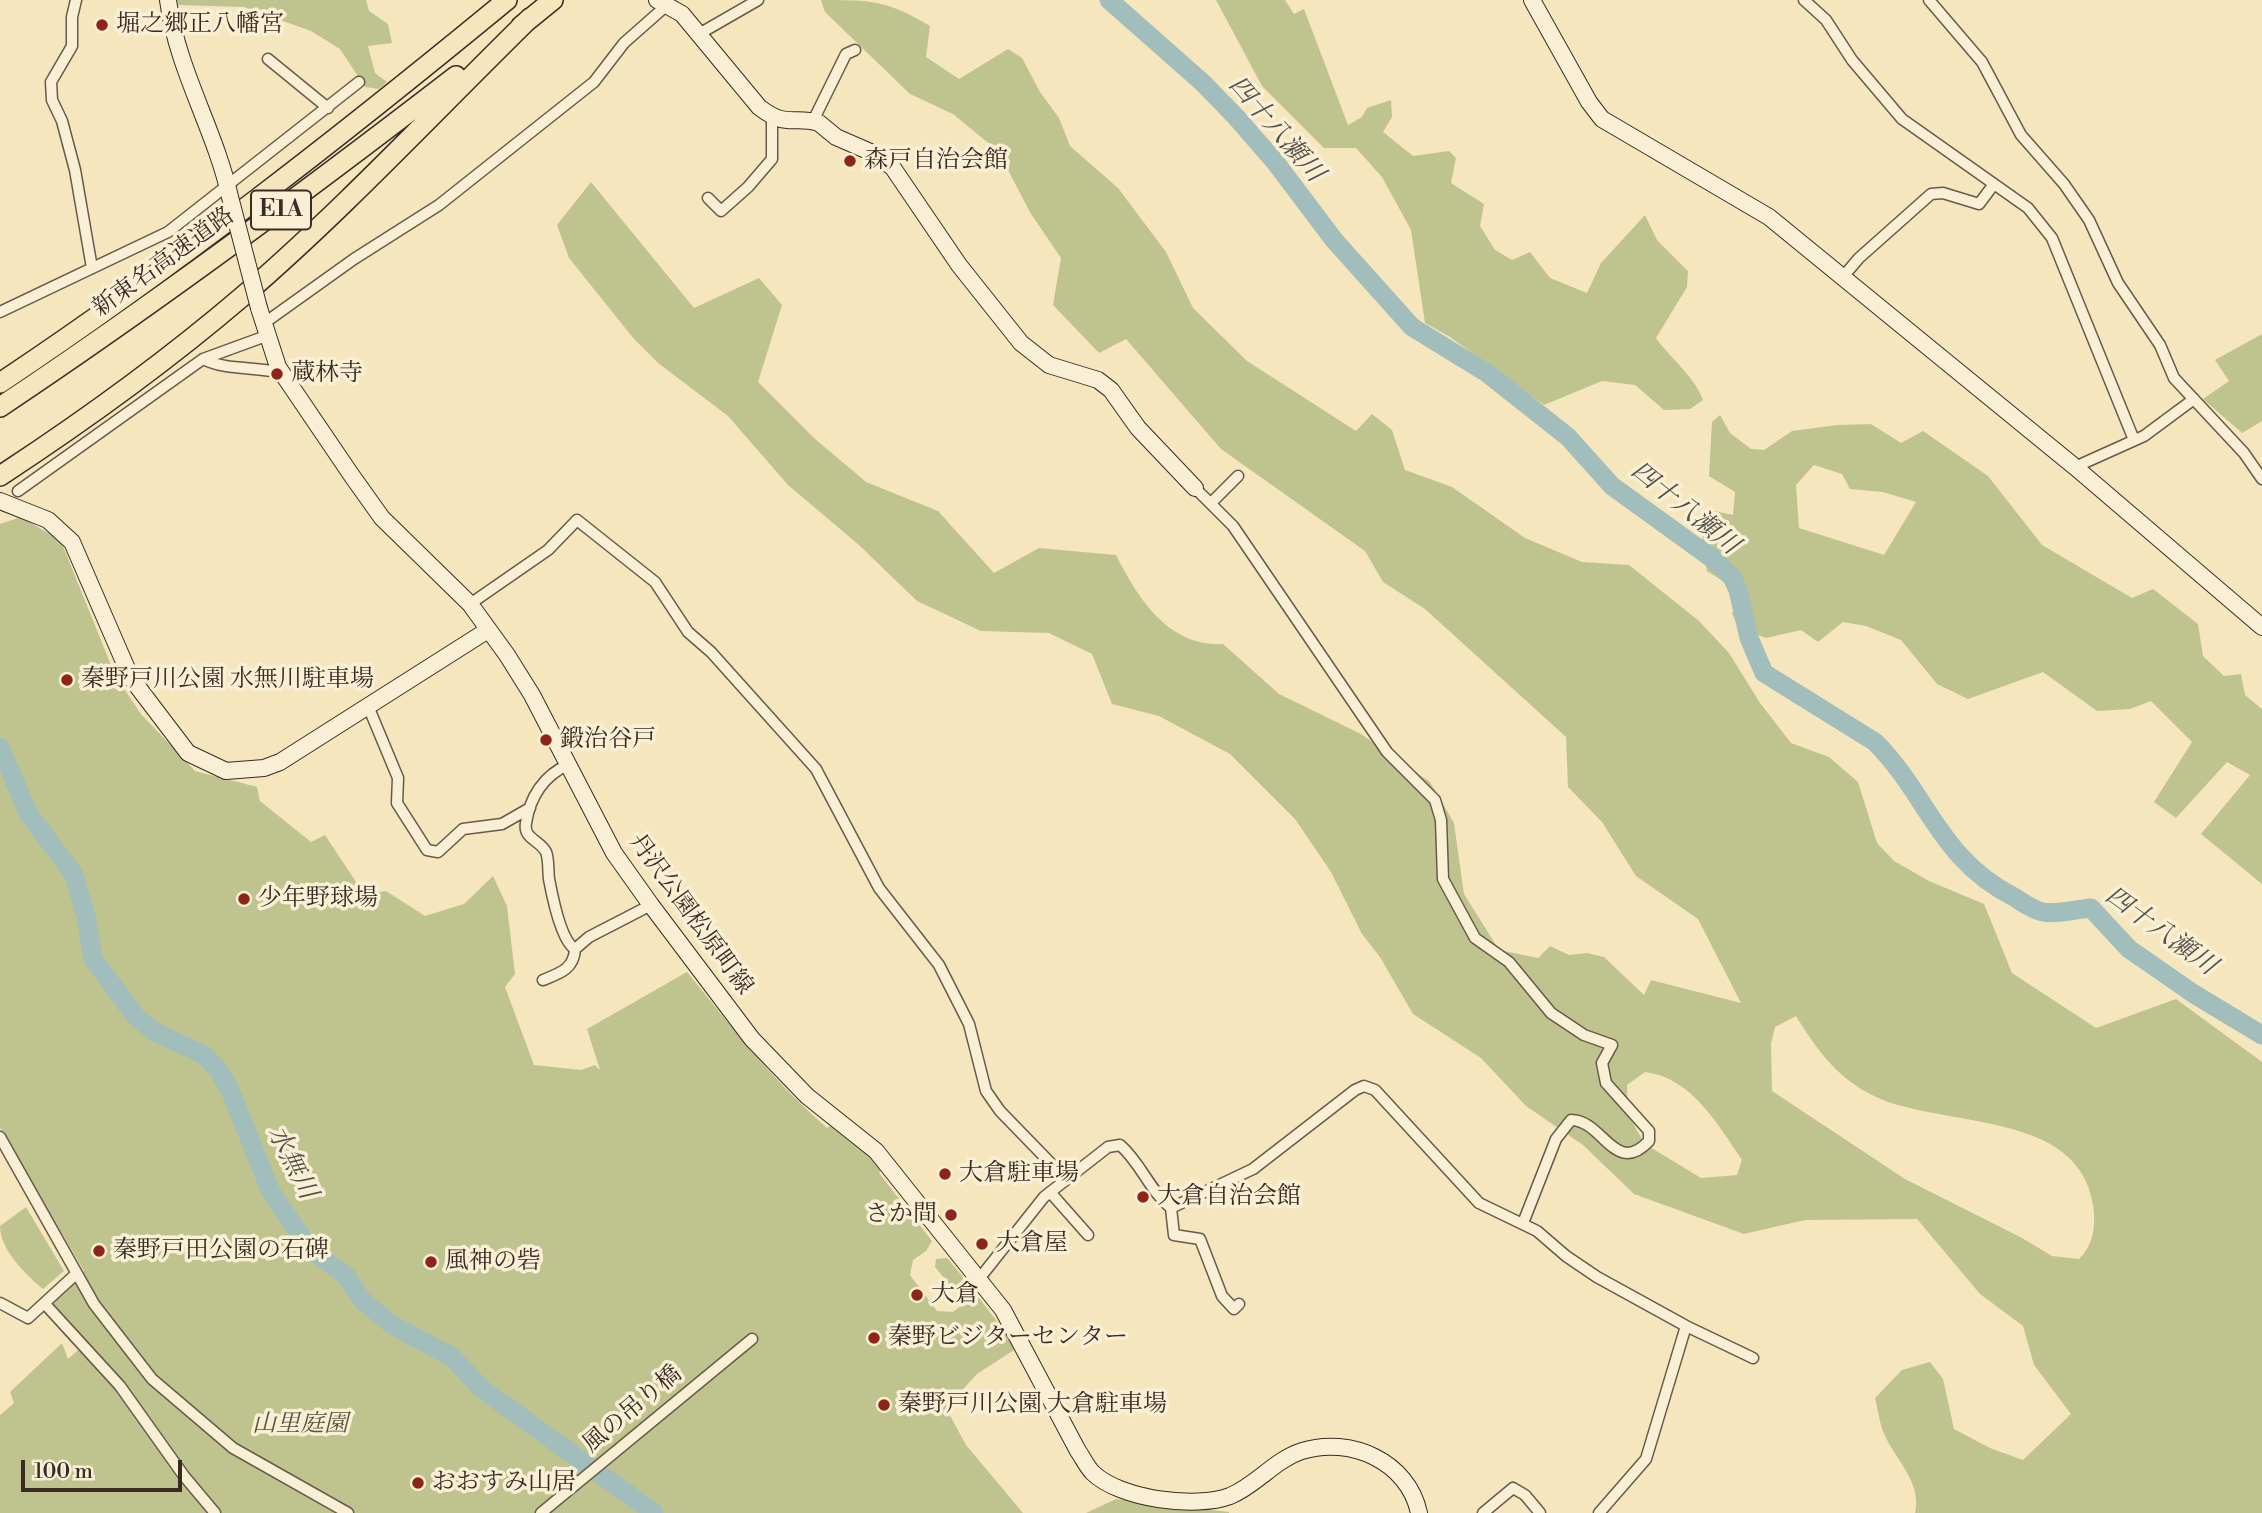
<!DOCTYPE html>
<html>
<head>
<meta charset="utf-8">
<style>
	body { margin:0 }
	#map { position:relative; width:2262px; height:1513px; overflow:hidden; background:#f5e6bd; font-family:"Libre Bodoni",serif }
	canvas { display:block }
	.scale { position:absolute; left:21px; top:1460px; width:161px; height:32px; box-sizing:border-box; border:4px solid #392c24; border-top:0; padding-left:9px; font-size:21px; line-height:24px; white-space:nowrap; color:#392c24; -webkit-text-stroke:5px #f8efd4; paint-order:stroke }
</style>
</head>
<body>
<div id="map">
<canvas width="2262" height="1513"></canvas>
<div class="scale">100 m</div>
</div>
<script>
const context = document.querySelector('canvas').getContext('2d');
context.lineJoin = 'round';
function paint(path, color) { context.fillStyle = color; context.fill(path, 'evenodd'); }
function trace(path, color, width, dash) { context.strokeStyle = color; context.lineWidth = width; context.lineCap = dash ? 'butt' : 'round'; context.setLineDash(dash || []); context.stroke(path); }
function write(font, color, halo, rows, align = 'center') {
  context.font = font + ' "Libre Bodoni","Noto Serif JP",serif'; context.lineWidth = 7; context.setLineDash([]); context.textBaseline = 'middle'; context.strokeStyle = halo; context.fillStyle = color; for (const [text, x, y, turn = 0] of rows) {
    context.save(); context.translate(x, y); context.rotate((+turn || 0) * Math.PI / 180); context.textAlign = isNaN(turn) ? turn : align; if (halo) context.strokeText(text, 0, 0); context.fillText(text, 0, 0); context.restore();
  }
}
paint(new Path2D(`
	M177,0H366L369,11L388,24L392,43L368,46L375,73L387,82L379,89L365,87L340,49L311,31L244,7L178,5Z
	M821,0C870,0 887,0 930,26L926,57L959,79L1008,49L1022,58L1040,92L1059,118L1070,146L1118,188L1166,252L1193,308L1247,361L1356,431L1372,414L1392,430L1405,470L1452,487L1525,538L1582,562L1629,565L1699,621L1729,653L1760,703L1791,743L1829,757L1858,782L1877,843L1894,861L1929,881L1984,904L2012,973L2096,1028L2176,999L2262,1062V1513H1915C1923,1482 1893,1458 1883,1431C1879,1421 1878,1409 1875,1398L1902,1370L1930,1362L1943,1379L1954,1429L1990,1448L2023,1460L2071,1414L2034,1365L2023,1326L1980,1294L1917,1219L1805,1220L1744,1234L1634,1194L1583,1145L1526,1106L1481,1058L1413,1014L1380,957L1362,934L1331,872L1295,819L1230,754L1159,716L1112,704L1092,654L1049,633L981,631L917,601L859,545L788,485L728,416L658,363L634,339L569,258L557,225L591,182L694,308L759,278L782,305L758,382L814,438L866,482L938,511L994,573L1039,548L1116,555C1138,598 1168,647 1223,644L1279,694L1361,734L1430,782L1454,823L1464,894L1499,950L1538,958L1550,946L1569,955L1587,953L1604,957L1644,995L1651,980L1741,1003L1698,919L1636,876L1602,822L1568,787L1566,737L1425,609L1383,582L1365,551L1221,449L1126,339L1099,353L1053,305L1061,258L1031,214L998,151L953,114L910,94L825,12ZM1796,1016C1815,1047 1835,1075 1868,1093C1934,1130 2078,1106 2093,1205C2096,1226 2094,1244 2079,1259L2052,1256L2022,1238L1905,1179L1772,1091L1771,1044L1775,1027ZM1645,1072C1691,1077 1718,1125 1742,1160L1737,1175L1701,1178L1645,1144L1628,1115L1627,1085Z
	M1216,0H1285L1294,14L1304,9L1348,125L1362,117L1367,108L1391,100L1392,117L1383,132L1413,156L1449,151L1456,158L1451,183L1484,204L1480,226L1495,250L1512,260L1530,252L1550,278L1587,293L1601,263L1645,215L1657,240L1688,271L1687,287L1656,338C1671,359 1695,377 1703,400L1690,409L1664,410L1635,385L1602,381L1544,405L1450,337L1425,323L1411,230L1382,177L1356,148H1324L1262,86Z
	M2262,334V421L2242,433L2203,399L2229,381L2215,360Z
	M1720,415L1730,433L1751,449L1764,450L1792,431L1837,425L1871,424L1901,443L1923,431L1988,476L2042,545L2132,598L2153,589L2198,624L2203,656L2224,676L2241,674L2245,695L2262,709V884L2201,834L2250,775L2227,762L2176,818L2154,802L2192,742L2151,701L2130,709L2097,711L2043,672L1968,699L1937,684L1901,640L1866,626L1843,622L1818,642L1801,630L1766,638L1738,627L1732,613L1744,594L1742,583L1721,580L1707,571L1702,543L1706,509L1733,515L1735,492L1709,476L1712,422ZM1814,465L1842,474L1850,489L1883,492L1916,502L1884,555L1799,528L1796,485Z
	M21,517L53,536L63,546L115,675L141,714L195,771L257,787L260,801L311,842L325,835L364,894L386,891L425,916L464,904L493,876L507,906L515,974L505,987L534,1065L581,1070L595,1065L600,1070L587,1029L687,972C732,1027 773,1081 827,1128L831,1125L884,1167L879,1173L932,1241L926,1251L913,1260L910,1275L937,1311L953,1312L976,1294L1012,1341L1014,1350L977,1374L946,1408L966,1445L1023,1513H0V1415L14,1403L10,1392L62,1343L68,1359L86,1343L49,1304L84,1271L0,1128V524Z
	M26,1207L64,1271L43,1289C26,1275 0,1250 0,1226Z
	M947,1258L963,1277L962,1290L955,1291L935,1267L936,1259Z
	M1116,1499L1229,1512V1513H1086Z`), '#bfc48f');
trace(new Path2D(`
	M1109,0L1203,83L1237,118L1276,163L1334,240L1412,327L1487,373L1568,437L1612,486L1713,559L1732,577L1738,590L1749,638L1764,673L1875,742C1928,795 1939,859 2014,897C2022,902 2033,910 2043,912C2056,915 2077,909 2091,908L2129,949L2194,994L2262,1035
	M0,747L28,813L73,873L86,916L93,959L136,1017L155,1032L204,1055L219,1071L230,1090L271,1192L309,1248L346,1276L362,1300L392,1325L452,1357L482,1389L654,1513`), '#a1bdbc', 19);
const street = new Path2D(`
	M76,0L72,17V46L51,82L52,100L62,121L75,170L92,268
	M1804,0L1826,20L1852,60L1902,119L2028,208L2052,238L2134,440
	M1929,0L1982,62L2021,135L2064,184L2089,220L2118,283L2160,345L2174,378L2244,453L2262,479
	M699,34L758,0
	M268,59L328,108
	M813,121L846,54L855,50
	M708,198L721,211L748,187L772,159V117
	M1842,278L1859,258L1931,194L1943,193L1979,204L1994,184
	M0,312L168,232L359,82
	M263,324L354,259L439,205L594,82L624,43L667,5
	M203,359C227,371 255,366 282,373
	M2075,467L2144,436L2194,399
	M1195,488L1233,526L1387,752L1435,800L1441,820L1443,879L1475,938L1509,962L1551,1013L1584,1035L1612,1045L1602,1063L1606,1083L1649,1131V1141C1615,1177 1603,1120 1571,1120L1556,1139L1523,1223
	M18,491L203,359L266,336
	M1211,503L1238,476
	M470,604L548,550L577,520L655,582L688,632L711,652L816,769L879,888L939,965L969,1024L986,1091L1000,1111L1065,1178
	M368,706L398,778L397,803L427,850L438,852L463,829L502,824L530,808
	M568,765C544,775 530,797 526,823C523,839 540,840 546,852C549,859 548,872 549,879C552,895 561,941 575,949
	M543,980C560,973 574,969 575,949L589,937L651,905
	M0,1137L94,1304L152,1379L233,1448L348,1513
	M1050,1192L1088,1235
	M1171,1208L1253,1169L1355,1090L1364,1086L1375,1090L1479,1203L1537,1231L1566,1256L1597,1277L1686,1326L1646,1459L1599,1513
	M979,1279L1044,1197L1108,1147L1120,1145C1141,1163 1149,1190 1171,1208L1174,1235L1200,1239L1222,1296L1234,1309L1239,1304
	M0,1303L28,1318L76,1274
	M45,1304L120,1386L184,1476L215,1513
	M1686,1326L1753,1358
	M541,1513L752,1339
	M1483,1513L1513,1488L1525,1495L1540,1513`);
const secondary = new Path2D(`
	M168,0C177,70 215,129 230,197
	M657,0L682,14L759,107C787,129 793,115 819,123L836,137L875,154L893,168L959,265L1021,343L1049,365L1098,380L1111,390L1138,428L1195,488
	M1532,0L1589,102L1602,119L1769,217L2075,467L2262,627
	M259,308L278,367L352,476L382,518L470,604L507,655L532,695L614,853L651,905L752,1039L807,1096L876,1151L1003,1310L1078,1451C1083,1458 1087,1467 1093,1473C1120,1499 1195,1509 1230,1496C1257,1485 1274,1460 1302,1451C1350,1436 1408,1461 1419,1513
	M0,501L48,520L72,542L131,678L188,753L226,771L264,768L280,762L488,630`);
const highway = new Path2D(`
	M521,26L553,0
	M0,383C177,265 343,135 507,0
	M0,407C156,303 307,191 456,76
	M0,476C84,421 167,361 243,296C344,209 435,111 530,18`);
trace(street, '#685a4a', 13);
trace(secondary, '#392c24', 18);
trace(highway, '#392c24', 22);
trace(street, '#f8efd4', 10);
trace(secondary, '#f8efd4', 16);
trace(highway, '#f5e6bd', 19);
const secondaryBridge = new Path2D(`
	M230,197L259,308`);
trace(secondaryBridge, '#392c24', 18, []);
trace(secondaryBridge, '#f8efd4', 16);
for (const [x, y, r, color] of [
	[102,25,7,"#8f2418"],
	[850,161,7,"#8f2418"],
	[277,374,7,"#8f2418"],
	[67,680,7,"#8f2418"],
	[546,740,7,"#8f2418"],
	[244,899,7,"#8f2418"],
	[945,1174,7,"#8f2418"],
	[1143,1197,7,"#8f2418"],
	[951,1215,7,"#8f2418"],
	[982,1244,7,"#8f2418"],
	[99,1251,7,"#8f2418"],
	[431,1262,7,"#8f2418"],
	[917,1295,7,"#8f2418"],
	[874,1338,7,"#8f2418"],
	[884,1405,7,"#8f2418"],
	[418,1483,7,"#8f2418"]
]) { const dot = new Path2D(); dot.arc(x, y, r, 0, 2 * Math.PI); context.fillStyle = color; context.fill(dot); trace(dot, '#f8efd4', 2.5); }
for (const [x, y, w] of [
	[281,210,60]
]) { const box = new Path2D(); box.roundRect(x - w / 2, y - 19.5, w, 39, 5); context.fillStyle = '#f8efd4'; context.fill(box); trace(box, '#392c24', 2); }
write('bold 23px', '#392c24', null, [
	["E1A",281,210]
]);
write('24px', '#392c24', '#f8efd4', [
	["堀之郷正八幡宮",116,25],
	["森戸自治会館",864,161],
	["蔵林寺",291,374],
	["秦野戸川公園 水無川駐車場",81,680],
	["鍛治谷戸",560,740],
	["少年野球場",258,899],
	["大倉駐車場",959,1174],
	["大倉自治会館",1157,1197],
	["さか間",937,1215,"right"],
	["大倉屋",996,1244],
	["秦野戸田公園の石碑",113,1251],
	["風神の砦",445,1262],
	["大倉",931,1295],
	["秦野ビジターセンター",888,1338],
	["秦野戸川公園 大倉駐車場",898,1405],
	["おおすみ山居",432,1483]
], 'left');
write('24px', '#392c24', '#f8efd4', [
	["新東名高速道路",164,263,-36],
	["丹沢公園松原町線",690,915,54],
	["風の吊り橋",633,1410,-40]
]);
write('italic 24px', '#5a523f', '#f8efd4', [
	["山里庭園",300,1425]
]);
write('italic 26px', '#53504a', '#f8efd4', [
	["四十八瀬川",1275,130,49],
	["四十八瀬川",1684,509,39],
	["四十八瀬川",2160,932,36],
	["水無川",291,1163,63]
]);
</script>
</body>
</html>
